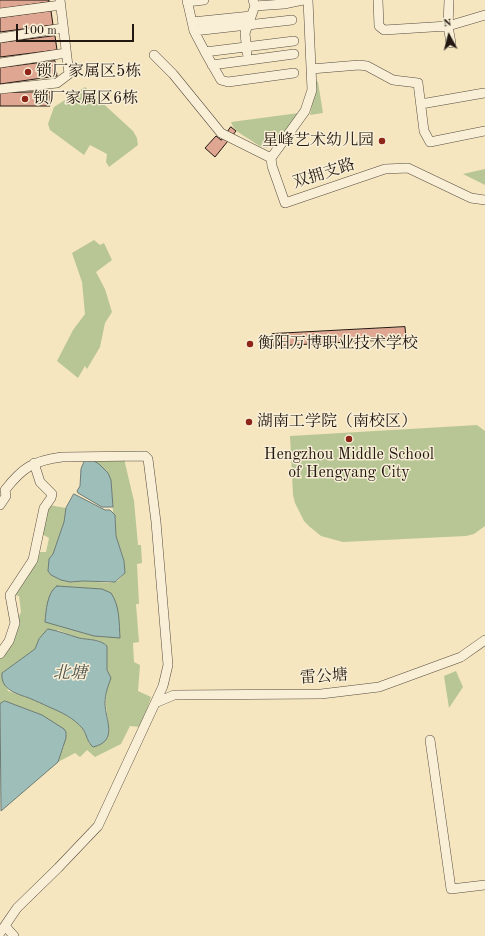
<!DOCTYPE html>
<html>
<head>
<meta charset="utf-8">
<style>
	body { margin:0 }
	#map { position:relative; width:485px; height:936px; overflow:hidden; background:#f5e6c0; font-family:"Old Standard TT",serif }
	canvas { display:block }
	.north { position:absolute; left:429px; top:16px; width:40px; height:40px; -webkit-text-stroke:3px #f8efd6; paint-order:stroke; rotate:353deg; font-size:11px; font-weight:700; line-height:16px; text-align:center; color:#221711 }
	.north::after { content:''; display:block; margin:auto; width:14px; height:18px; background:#221711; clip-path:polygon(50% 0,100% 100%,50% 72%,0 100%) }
	.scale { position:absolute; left:16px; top:24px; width:118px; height:18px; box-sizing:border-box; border:2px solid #221711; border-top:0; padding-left:5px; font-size:12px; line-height:14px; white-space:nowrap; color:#221711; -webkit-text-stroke:3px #f8efd6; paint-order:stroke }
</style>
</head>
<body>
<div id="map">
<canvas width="485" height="936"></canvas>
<div class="north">N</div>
<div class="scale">100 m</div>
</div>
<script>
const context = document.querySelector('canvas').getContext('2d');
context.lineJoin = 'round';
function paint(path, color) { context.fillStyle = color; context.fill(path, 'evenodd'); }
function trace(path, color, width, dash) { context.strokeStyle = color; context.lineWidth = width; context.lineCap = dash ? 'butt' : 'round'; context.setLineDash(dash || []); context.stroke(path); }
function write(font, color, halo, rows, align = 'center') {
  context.font = font + ' "Old Standard TT","Noto Serif SC",serif'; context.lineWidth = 3; context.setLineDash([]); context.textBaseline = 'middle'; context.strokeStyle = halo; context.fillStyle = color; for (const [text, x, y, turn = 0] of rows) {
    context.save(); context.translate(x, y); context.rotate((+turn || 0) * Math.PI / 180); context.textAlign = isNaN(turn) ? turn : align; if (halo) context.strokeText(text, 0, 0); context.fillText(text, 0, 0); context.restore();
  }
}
paint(new Path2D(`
	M315,80L318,82L323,113L310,115L315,91Z
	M85,87L133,131L137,138L138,145L109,167L106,162L107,154L90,145L84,155L50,130L48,124L54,107Z
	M299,113C293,120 275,150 265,148C260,147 254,142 249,139C241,134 234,131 231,122Z
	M485,169V185L463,174Z
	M94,240L100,245L104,243L112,260L96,272L105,289L112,312L105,323L100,347L87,369L85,366L78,378L57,361L73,330L85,314L82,282L72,253Z
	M477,425L485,431V526L474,534L466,536L343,542L321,536L310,527L304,521L295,503L293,495L290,436Z
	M89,458H125V463L134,501L138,545H141L142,563L137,564L139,604H136L139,642L133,643L134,662L140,665L138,691L151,697L141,727L130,726L121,744L95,757L87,750L80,757L75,753L58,762L64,746L42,715L5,701L0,704V658L21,612L19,596L14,595L33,566L37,564L40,552H46L49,538L42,534L49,505L66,508L64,522L53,554L49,559L48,571L51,575L61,580L70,582L83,581L109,583L118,581L125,573L124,561L116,536V521L113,513L111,480L108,473L99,464ZM58,630L78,638L100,641L107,646V670L110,678C102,702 108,710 109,733L89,744C88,739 86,733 83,729C72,713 28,697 8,691L2,673L35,649L39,639Z
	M456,671L463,687L449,708L444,676Z`), '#b8c695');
const water = new Path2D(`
	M86,458H89L99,464L108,473L111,480L113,507H102L78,493L77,491L80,486L81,469Z
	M74,494L105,510H110L115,515L116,536L124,561L125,573L115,582L83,581L70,582L61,580L51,575L48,571L49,559L53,554L64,522L66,508Z
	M57,586L102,589L111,593C120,606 119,623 120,638L94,636L45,622C46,611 47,592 57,586Z
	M48,629C59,631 69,635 79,638C89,640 100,639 107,646V670L111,678C108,686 105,694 105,703C105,720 119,741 93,747C87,742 87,735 83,729C74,718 61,712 49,707C43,704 36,701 29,698C18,694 0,690 2,673L35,649L39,639Z
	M5,701L42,715L64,729L66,732V738L58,762L1,811L0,704Z`);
paint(water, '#9ebeb9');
trace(water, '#6c7b76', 1);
const building = new Path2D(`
	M0,0H49V2L0,9Z
	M51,11L53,25L0,32V18Z
	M55,36L57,50L0,57V43Z
	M55,61L57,76L0,84V68Z
	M50,92V106H0V93Z
	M231,127L236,131L215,157L205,148L216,136L221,140Z
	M405,327L406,339L273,346L272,334Z`);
paint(building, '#dfa792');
trace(building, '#221711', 1);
const minor = new Path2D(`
	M187,0L194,31L205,52L221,80L228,82L294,73
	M308,0L312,90L305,111L271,158L272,166L285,203L385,169L408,168L471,198L485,200
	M378,0L379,26L384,30L448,26L485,15
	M449,0L448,26L451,43
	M187,2L204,0
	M255,6L284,4L303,0
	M0,13L61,5
	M192,22L251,16
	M194,31L292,20
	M0,38L63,28
	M205,52L294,41
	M247,53L245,33L255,6L253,0
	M154,55L173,74L221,133L271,158
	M0,63L66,53
	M212,65L294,54
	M311,69L359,65L367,66L393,80L418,83L424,131L430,142L485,131
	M0,89L57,83L69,74L60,0
	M421,104L484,93
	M0,505L6,496L5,490C23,467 33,461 62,457L145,456L148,459L156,522L168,665L163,686L98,826L58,868L17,908L0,933
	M0,654L9,641L15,623L10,595L33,560L44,508L51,498L52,494L40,482L34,463
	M155,703L174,695L321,694L379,687L461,657L485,640
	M430,740L451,889L485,885
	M5,926L14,936`);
trace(minor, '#574b3d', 10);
trace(minor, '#f8efd6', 9);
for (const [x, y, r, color] of [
	[28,72,4,"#8f2418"],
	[25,99,4,"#8f2418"],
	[382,141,4,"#8f2418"],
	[250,344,4,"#8f2418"],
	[249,422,4,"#8f2418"],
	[349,439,4,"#8f2418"]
]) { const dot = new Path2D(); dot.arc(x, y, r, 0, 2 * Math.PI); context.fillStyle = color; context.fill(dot); trace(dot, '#f8efd6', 1.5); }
write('16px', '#221711', '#f8efd6', [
	["锁厂家属区5栋",36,72],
	["锁厂家属区6栋",33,99],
	["星峰艺术幼儿园",374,141,"right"],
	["衡阳万博职业技术学校",258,344],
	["湖南工学院（南校区）",257,422],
	["Hengzhou Middle School",349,455,"center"],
	["of Hengyang City",349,473,"center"]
], 'left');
write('16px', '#221711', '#f8efd6', [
	["双拥支路",324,174,-18],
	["雷公塘",324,677,-4]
]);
write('italic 17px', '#4d514c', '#f8efd6', [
	["北塘",70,674]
]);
</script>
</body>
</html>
